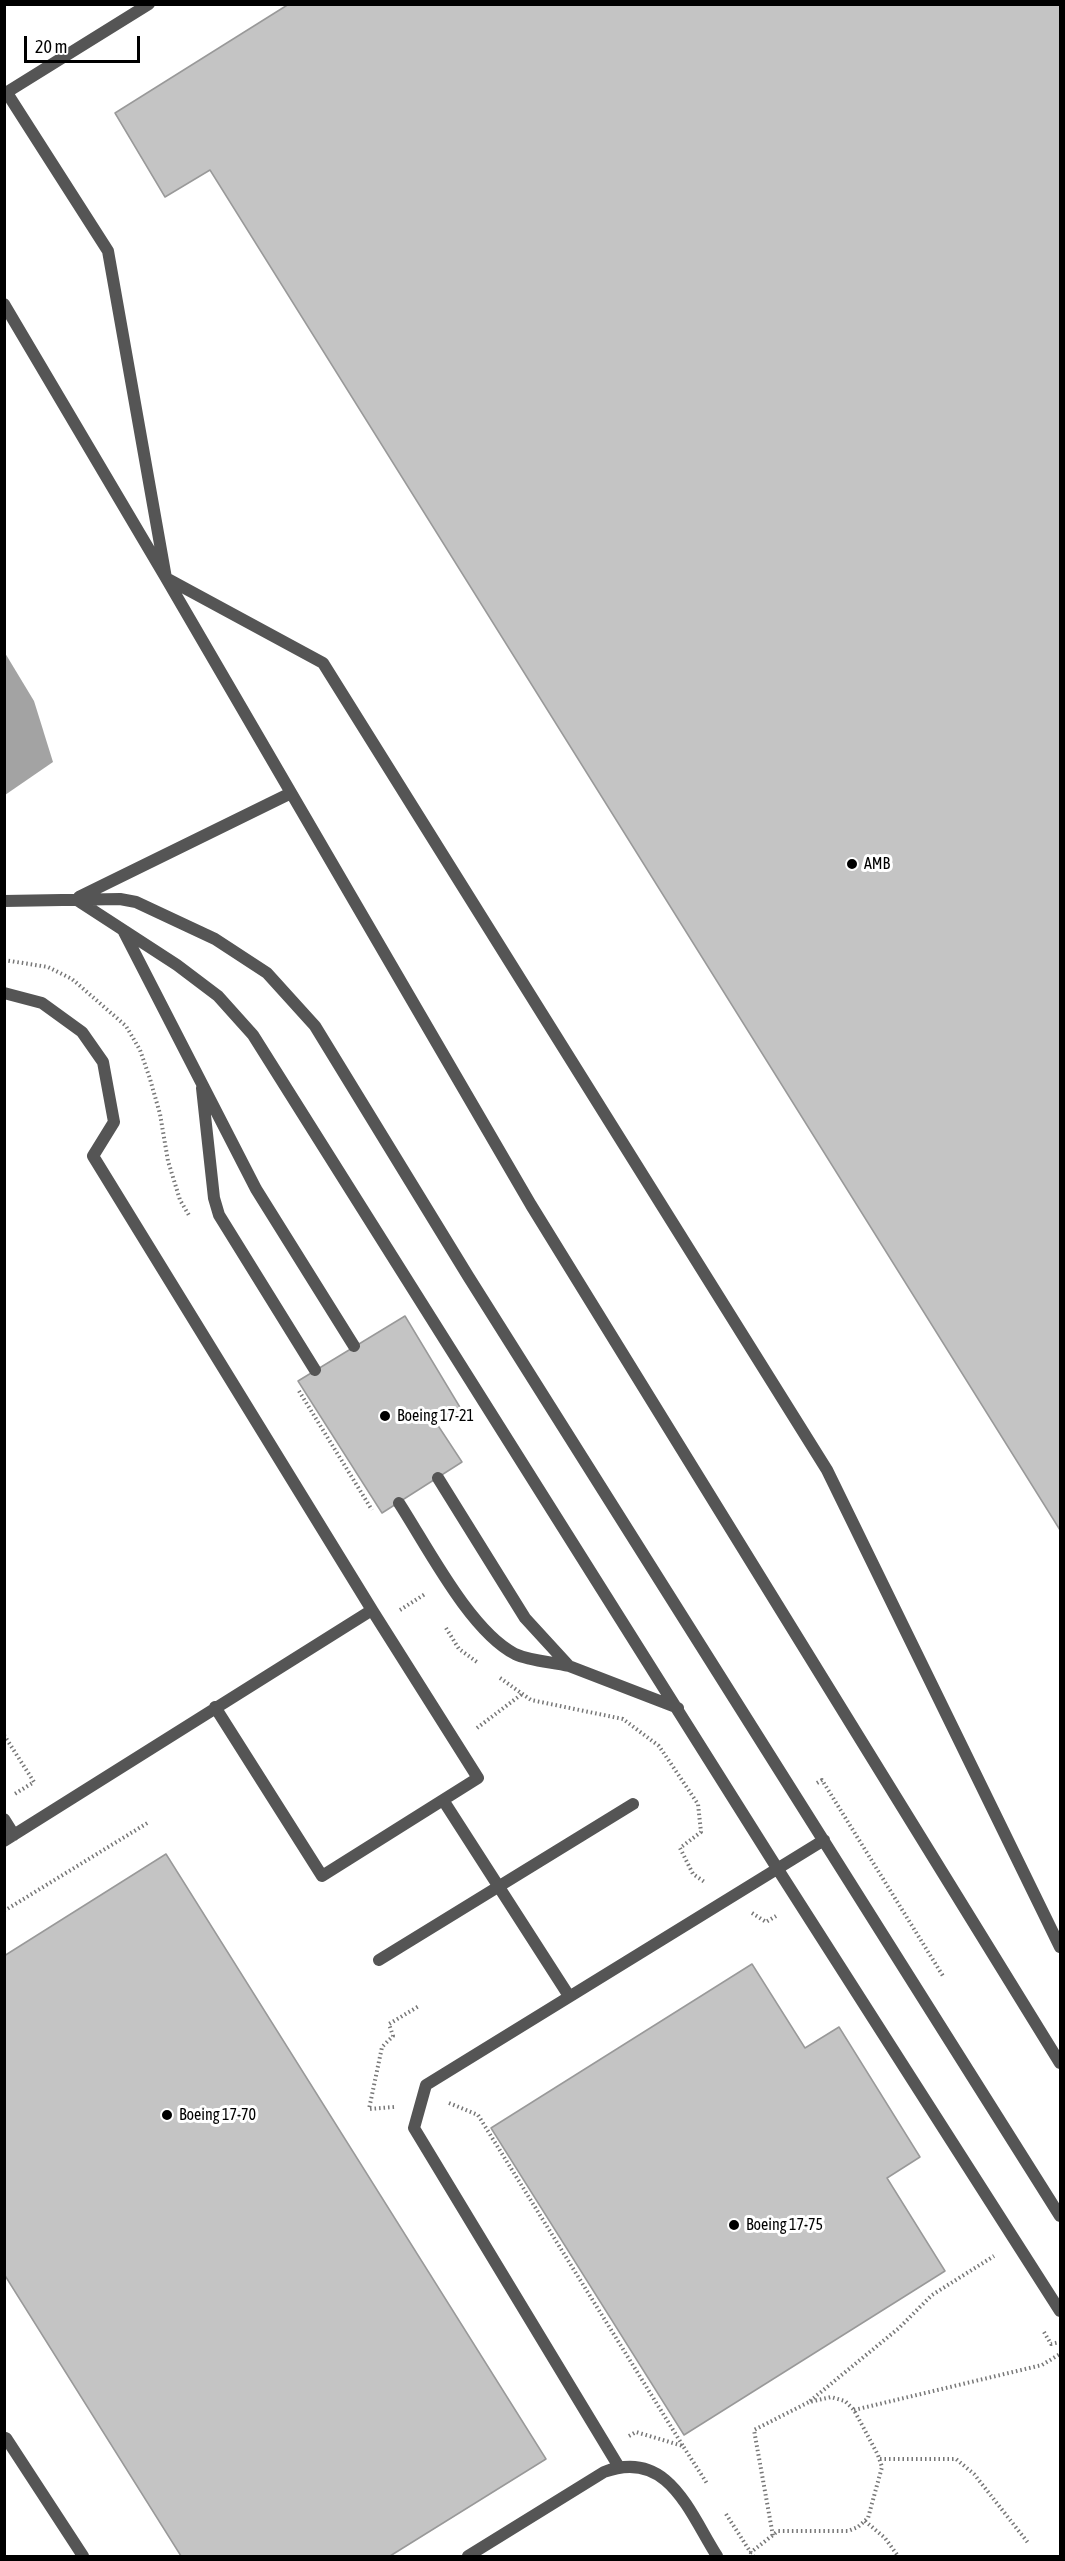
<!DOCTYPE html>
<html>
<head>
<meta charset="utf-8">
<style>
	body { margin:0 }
	#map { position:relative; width:1065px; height:2561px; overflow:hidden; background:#fff; font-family:"Asap Condensed",sans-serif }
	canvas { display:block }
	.frame { position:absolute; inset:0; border:6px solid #000; pointer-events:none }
	.scale { position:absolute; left:24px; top:36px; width:116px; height:27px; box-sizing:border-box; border:3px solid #000; border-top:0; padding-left:8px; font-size:18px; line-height:21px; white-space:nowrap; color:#000; -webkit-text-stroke:4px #fff; paint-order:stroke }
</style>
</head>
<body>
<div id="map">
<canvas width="1065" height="2561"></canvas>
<div class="frame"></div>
<div class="scale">20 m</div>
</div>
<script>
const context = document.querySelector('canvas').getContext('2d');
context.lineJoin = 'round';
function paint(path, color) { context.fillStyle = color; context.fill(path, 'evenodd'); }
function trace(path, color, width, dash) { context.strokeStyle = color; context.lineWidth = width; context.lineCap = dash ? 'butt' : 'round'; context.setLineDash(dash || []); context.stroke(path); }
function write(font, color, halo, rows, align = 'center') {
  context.font = font + ' "Asap Condensed",sans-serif'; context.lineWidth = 6; context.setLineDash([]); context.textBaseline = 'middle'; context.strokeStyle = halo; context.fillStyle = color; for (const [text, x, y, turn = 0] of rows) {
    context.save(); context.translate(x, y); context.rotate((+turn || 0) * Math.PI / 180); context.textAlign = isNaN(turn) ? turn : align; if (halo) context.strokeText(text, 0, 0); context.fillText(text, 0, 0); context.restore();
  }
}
paint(new Path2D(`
	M5,653L34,701L53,762L5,795Z`), '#a3a3a3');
const building = new Path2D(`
	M289,4H1060V1530L210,170L165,197L115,113Z
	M405,1316L461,1409L437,1424L462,1462L382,1513L298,1381Z
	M166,1854L546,2459L390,2556H181L4,2274V1956Z
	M752,1964L805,2048L839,2027L920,2157L887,2178L945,2271L684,2435L491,2128Z`);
paint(building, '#c4c4c4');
trace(building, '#999', 1.5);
trace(new Path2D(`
	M4,960L48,967L72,979L126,1026L140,1050L150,1079L160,1114L168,1161L180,1200L190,1217
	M299,1391L372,1510
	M400,1610L425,1594
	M446,1628L459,1649L477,1662
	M500,1678L531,1700L623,1719L659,1746L698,1804L701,1832L680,1848L693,1874L706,1883
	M477,1728L522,1694
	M4,1735L34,1782L13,1795
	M817,1783L822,1780L943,1976
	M4,1911L149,1822
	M752,1913L766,1922L776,1916
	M449,2103L478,2115L683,2446
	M394,2107L369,2109L382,2047L393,2036L389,2024L419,2006
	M1044,2332L1051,2344L1060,2342
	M810,2401L899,2328L932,2295L994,2256
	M854,2410L1042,2365L1060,2354
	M629,2436L636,2432L683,2446L708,2485
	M880,2459H956L974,2474L1029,2544
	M726,2514L753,2556
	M865,2521L885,2538L898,2556
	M750,2553L778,2531H848L858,2527L868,2518L882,2467L878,2455L854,2410L845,2401L831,2397L809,2402L754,2430L773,2536`), '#777', 4, [1.5, 3]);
trace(new Path2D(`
	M7,93L108,251L166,578L531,1205L1060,2063
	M4,94L149,4
	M4,304L166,578L323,663L827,1470L1060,1947
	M79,897L291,793
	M77,900L177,965L218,996L253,1035L777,1868L1060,2311
	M4,901L120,899L136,902L215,939L267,973L315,1026L468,1276L1060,2216
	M124,932L256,1189L354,1346
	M4,993L42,1003L82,1032L103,1062L114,1122L93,1156L372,1610
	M202,1088L214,1198L219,1215L315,1370
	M438,1478L525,1618L569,1666L678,1708
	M399,1503C427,1546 470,1631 515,1654C530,1661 552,1662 569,1666
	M443,1800L569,1996
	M4,1819L14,1835
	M4,1841L372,1610L478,1778L322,1876L215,1707
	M379,1960L633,1804
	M6,2438L83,2556
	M619,2467L414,2128L426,2085L824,1840
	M468,2556L604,2472C668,2448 689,2512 717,2556`), '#555', 12);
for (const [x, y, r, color] of [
	[852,864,6,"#000"],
	[385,1416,6,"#000"],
	[167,2115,6,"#000"],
	[734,2225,6,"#000"]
]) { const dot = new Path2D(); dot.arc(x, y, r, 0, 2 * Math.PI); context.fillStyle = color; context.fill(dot); trace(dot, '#fff', 2); }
write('16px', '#000', '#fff', [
	["AMB",864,864],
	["Boeing 17-21",397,1416],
	["Boeing 17-70",179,2115],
	["Boeing 17-75",746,2225]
], 'left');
</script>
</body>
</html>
